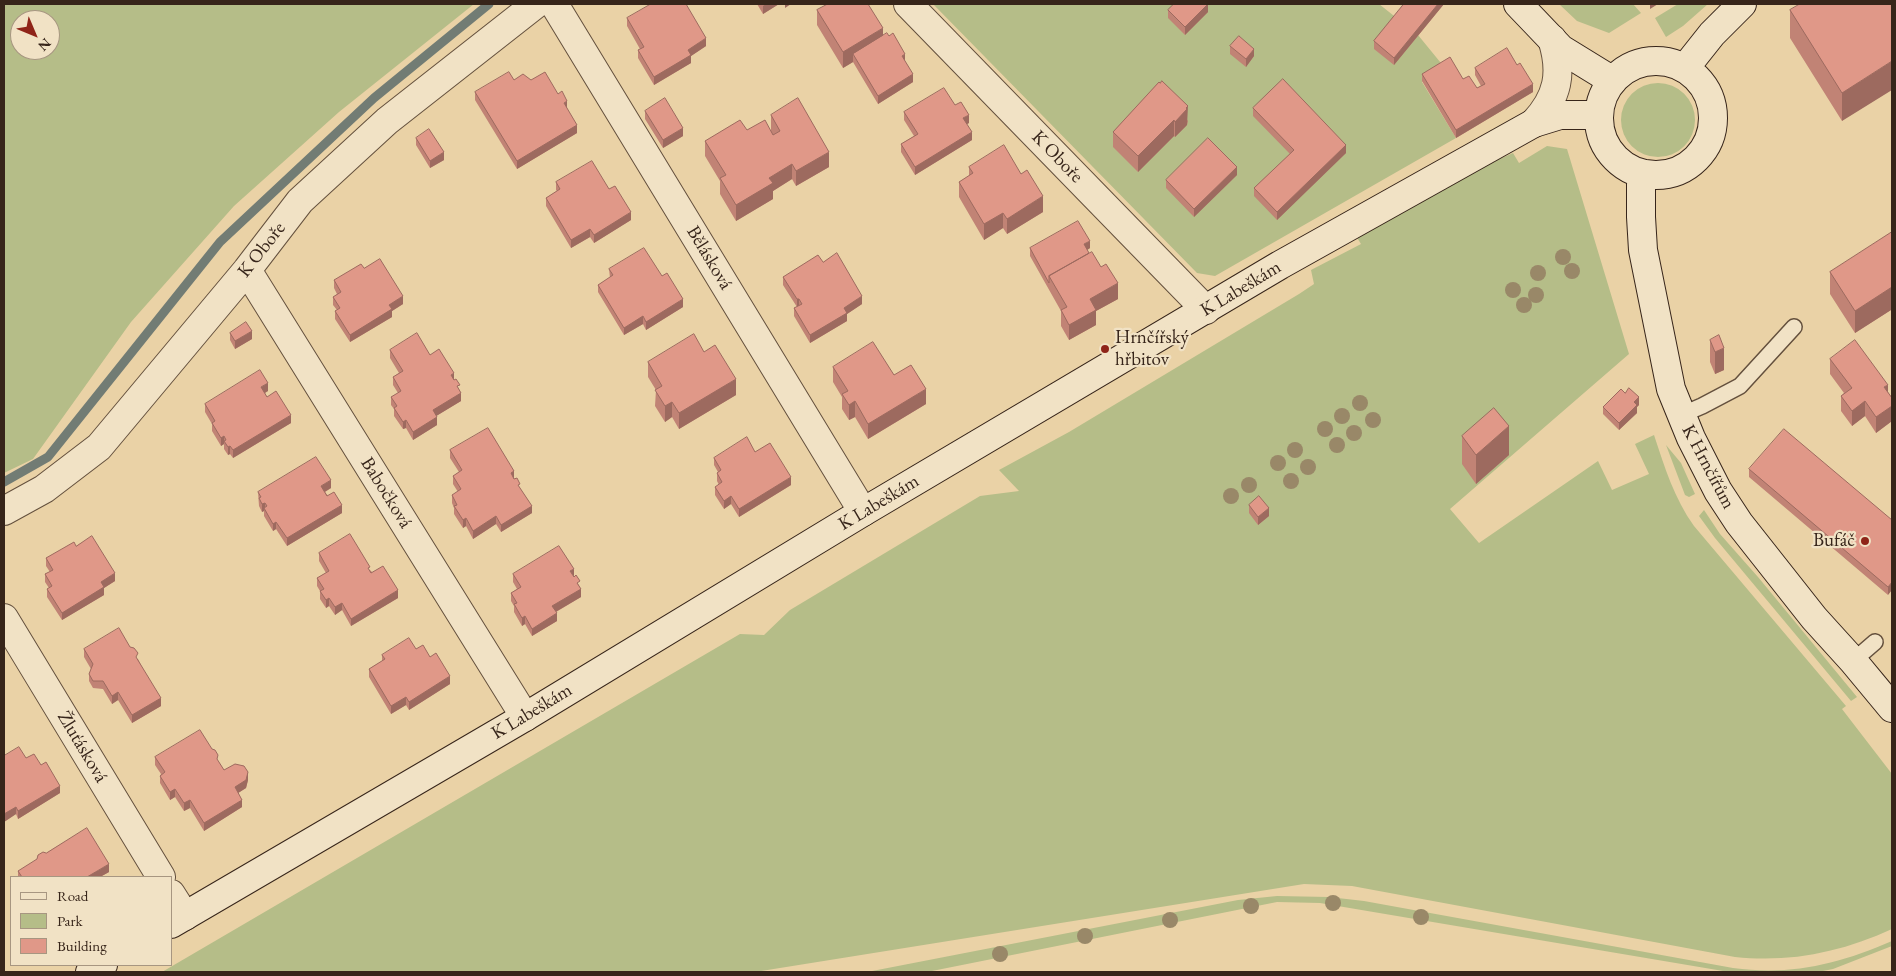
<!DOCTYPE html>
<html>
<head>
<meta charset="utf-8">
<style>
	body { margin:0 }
	#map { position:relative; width:1896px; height:976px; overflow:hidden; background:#ead2a6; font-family:"EB Garamond",serif }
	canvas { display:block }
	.frame { position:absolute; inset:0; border:5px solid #37251a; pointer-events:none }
	.legend { position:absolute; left:10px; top:876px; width:162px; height:90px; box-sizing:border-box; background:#f1e2c5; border:1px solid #a79681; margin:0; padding:6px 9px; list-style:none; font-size:15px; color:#37251a }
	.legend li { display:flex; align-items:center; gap:10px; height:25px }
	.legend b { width:25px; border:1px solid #a79681 }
	.north { position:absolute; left:10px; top:10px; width:50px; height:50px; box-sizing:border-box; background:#f1e2c5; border:1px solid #a79681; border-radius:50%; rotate:135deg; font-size:14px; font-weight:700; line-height:20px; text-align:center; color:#37251a }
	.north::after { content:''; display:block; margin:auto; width:18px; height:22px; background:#8f2418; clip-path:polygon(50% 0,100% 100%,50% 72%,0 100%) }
</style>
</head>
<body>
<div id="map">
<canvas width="1896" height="976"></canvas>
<div class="frame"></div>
<ul class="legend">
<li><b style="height:6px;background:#f1e2c5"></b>Road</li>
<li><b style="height:14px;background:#b5bd88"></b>Park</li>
<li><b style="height:14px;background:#e09888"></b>Building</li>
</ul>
<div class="north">N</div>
</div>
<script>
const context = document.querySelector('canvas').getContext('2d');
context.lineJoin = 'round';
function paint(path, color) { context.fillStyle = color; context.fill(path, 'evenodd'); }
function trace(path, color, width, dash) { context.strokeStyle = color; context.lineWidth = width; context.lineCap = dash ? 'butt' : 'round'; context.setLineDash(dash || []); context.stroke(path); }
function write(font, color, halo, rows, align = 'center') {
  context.font = font + ' "EB Garamond",serif'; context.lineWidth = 4.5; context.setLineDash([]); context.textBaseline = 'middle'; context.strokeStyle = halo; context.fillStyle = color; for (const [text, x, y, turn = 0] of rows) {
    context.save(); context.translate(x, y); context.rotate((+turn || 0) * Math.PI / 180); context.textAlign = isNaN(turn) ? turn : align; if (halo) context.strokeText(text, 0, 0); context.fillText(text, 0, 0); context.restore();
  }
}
paint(new Path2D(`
	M4,4H474L339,112L234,206L131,322L33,459L4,473ZM20,20H50V50H20Z
	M933,4H1113L1114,5L1116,4H1379L1418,35L1445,68L1422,82L1456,138L1215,276L1197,273Z
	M1559,4H1633L1641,13L1609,33L1577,21Z
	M1678,4H1708L1683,26L1666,37L1655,18Z
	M1621 120a37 37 0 1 1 74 0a37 37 0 1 1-74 0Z
	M1547,146L1567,149L1629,354L1450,509L1479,543L1598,461L1612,490L1649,474L1635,444L1654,435C1665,468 1674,498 1694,526L1846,706L1842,709L1892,774V929C1842,952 1790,963 1735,957L1352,886L1304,884L755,972H162L740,634L764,635L790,610L980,496L1019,491L999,470L1069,432L1299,294L1314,284L1311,270L1361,244L1356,236L1472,171L1513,153L1519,163Z
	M1666,445L1681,463L1695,494L1689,497L1685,495Z
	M1704,510L1720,534L1758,577L1857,697L1851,701L1715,538L1699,516Z
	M1277,896L1329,897L1364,901L1733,968C1791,976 1839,964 1892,941V946L1833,969L1818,972H1729L1320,903L1277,902L927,972H867L1238,900Z`), '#b5bd88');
trace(new Path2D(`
	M4,482L48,457L220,242L374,98L489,4`), '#727c74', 9);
const lane = new Path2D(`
	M1681,415L1702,406L1740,386L1794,327
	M1853,661L1875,642`);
const street = new Path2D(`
	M554,4L863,512
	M908,4L1206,310
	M1534,123C1558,97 1563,73 1552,39
	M247,270L525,717
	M4,511L44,489L99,447L247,270L300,201L387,121L536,4
	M4,618L161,877
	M171,894L185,916`);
const secondary = new Path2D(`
	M1518,4L1561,49L1613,81
	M1599 118a57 57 0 1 1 114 0a57 57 0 1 1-114 0Z
	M1685,68L1712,34L1742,4
	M1641,173V217L1643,250L1671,389L1691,438L1718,491L1739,523L1814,618L1853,661L1892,708
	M171,924L525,717L863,512L1280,265L1534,123L1560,115H1599
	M90,972L103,965`);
trace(lane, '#64503d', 18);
trace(street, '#64503d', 30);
trace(secondary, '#37251a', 30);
trace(lane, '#f1e2c5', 15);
trace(street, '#f1e2c5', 28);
trace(secondary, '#f1e2c5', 28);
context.fillStyle = '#998868';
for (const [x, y] of [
	[1563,257],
	[1572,271],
	[1538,273],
	[1513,290],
	[1536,295],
	[1524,305],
	[1360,403],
	[1342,416],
	[1373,420],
	[1325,429],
	[1354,433],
	[1337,445],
	[1295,450],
	[1278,463],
	[1308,467],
	[1291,481],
	[1249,485],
	[1231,496],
	[1333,903],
	[1251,906],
	[1421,917],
	[1170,920],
	[1085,936],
	[1000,954]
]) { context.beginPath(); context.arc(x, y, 8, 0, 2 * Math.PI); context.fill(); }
paint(new Path2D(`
	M757,4H779L763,14Z
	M1402,4H1444L1394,65L1374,49V41L1403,5Z
	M1892,4L1842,121L1790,38V10Z
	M817,10L883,35L905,62L913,82L878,104L853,62L843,68L817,25Z
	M1168,10L1208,12L1185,35L1168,18Z
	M627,18L706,46L691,56V63L654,85L638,58V50L640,49L627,26Z
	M1230,46L1254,56L1246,67L1230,54Z
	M1475,68L1533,92L1456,138L1422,81V74L1463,79L1477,88L1481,86L1475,75Z
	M514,80H531L567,108L577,133L517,169L475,100V92Z
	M1159,82L1188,121L1187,125L1175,137L1174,136L1138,172L1113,147V132Z
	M955,105L969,123L967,124L972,140L915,175L901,152V144L914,136L904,120V112Z
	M1253,108L1346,153L1277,220L1254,196V188L1290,154L1253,116Z
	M645,111L683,136L663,148L645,119Z
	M771,115L829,167L796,186L792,179L773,191V199L736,221L720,194V181L705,156V141L747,130H771Z
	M416,138L444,160L430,168L416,145Z
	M969,167L1043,212L1007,234L1003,228L984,240L959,197V182L969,176Z
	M1237,175L1194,217L1166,188V180Z
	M556,182L609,189L631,220L594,243L590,237L571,248L546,206V198L557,191L556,190Z
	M1892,232V323L1891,322V310L1855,333L1830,294V272Z
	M1030,248H1090L1087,250L1118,299L1096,311V325L1069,340L1061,326V311L1030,256Z
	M823,262L862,304L847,314V321L810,343L794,316V308L797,307L783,285V277Z
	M364,268L403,304L392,311V317L350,342L335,319V311L337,310L333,305V297L337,294L334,288V280Z
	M609,269L662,276L683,307L646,330L643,324L624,335L598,292V285L610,278Z
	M230,333L252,339L235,349L230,340Z
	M1710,340L1724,370L1715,374L1710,362Z
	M390,350L430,355L454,380L460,391L461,401L436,416L437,425L413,440L406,428L403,429L394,416V409L391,405V397L398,393L393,385V377L399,373L390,358Z
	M704,352L736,395L679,429L672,417L665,422L655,406L656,390L648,377V362Z
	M1830,359L1888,392L1892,398V421L1876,433L1865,416L1852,426L1841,411V396L1844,393L1830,374Z
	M833,367L894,375L926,404L868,439L855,417L849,420L842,409V397L833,382Z
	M268,391L265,393L267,397L291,423L233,458L230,454L228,455L224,449V444L221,446L212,431V424L205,412V404Z
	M1639,405L1637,407V413L1619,430L1603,414V407Z
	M1462,436L1509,455L1476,484L1462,464Z
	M450,450L514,471V479L520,489L532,513L501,532L496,524L473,539L466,526L463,528L454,514V508L452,503V495L458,492L453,484V476L459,472L450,458Z
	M755,452L791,485L739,517L731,504L724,509L715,495V487L719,485L717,481V473L718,472L714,465V458Z
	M1749,469L1892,520L1888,595L1749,477Z
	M331,488L325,492L342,513L287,546L276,529L273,531L264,516V511L262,512L259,506L258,492Z
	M1249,505L1269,516L1258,525L1249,513Z
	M76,546L115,581L104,588V595L62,620L47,597V589L49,588L45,582V574L50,572L46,566V558Z
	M319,553L370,570L398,598L351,626L342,610L335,615L329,606L326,608L320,599V591L317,586V578L326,573L319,561Z
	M513,574L574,577L580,587L581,597L556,612L557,621L532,636L525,624L522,626L514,612V606L511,601V593L517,589L513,582Z
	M84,649L138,659L161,706L132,723L118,700L112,704L103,689L93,688L89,681V674L91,669L84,657Z
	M416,649L430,657L450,684L409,710L406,705L391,714L369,677V669L382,661V655Z
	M4,756L26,758L41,765L60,793L18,819L16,814L4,822Z
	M155,757L218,761L224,770L248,780L246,788L238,793L242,807L204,831L190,808L184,811L175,797L170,800L160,783V776L161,774L155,765Z
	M18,871L109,872L100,877H18Z`), '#c18375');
paint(new Path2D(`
	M766,4H779L763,14V6Z
	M785,4H791L785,8Z
	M1208,4V12L1185,35V27Z
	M1438,4H1444L1394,65V58Z
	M1650,4H1658L1650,9Z
	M883,28V43L853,54V62L843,68V52Z
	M706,38V46L691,56V63L654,85V77L688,50Z
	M1254,49V56L1246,67V59Z
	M905,54V62L902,56Z
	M1892,61V90L1842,121V93Z
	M913,74V82L878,104V96Z
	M1533,84V92L1456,138V130Z
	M567,101V109L564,103Z
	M1188,106L1187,125L1175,137V122Z
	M969,115V123L963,126V118Z
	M1174,120V136L1138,172V156Z
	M577,125V133L517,169V161Z
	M683,128V136L663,148V140Z
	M972,132V140L915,175V167Z
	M1346,145V153L1277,220V212Z
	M444,152V160L430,168V161Z
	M829,152V167L796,186V171Z
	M792,164V179L773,191V199L736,221V205L769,178Z
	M1237,167V175L1194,217V209Z
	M1043,196V212L1007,234V219Z
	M631,212V220L594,243V235Z
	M1003,213V228L984,240V224Z
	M590,229V237L571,248V240Z
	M1090,241V248L1084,252V244Z
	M1118,283V299L1096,311V325L1069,340V325L1090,299Z
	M1892,287V308L1891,306V310L1855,333V311Z
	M403,296V304L392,311V317L350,342V335L389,305Z
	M862,296V304L847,314V321L810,343V335L844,308Z
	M683,299V307L646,330V322Z
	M797,299H799V307H797Z
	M643,316V324L624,335V328Z
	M252,331V339L235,349V341Z
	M1724,348V370L1715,374V352Z
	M454,373V381L451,375Z
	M736,379V395L679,429V413Z
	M268,383V391L261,395V387Z
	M1888,385V400L1884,387Z
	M926,389V404L868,439V424Z
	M461,393V401L433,418V410Z
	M1639,397V405L1637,407V413L1619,430V423L1634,402Z
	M855,401V417L849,420V405Z
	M1865,401V416L1852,426V411Z
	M672,402V417L665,422V406Z
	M1892,406V421L1876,433V417Z
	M291,415V423L233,458V450Z
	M437,417V425L413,440V432Z
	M406,420V428L403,429V422Z
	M1509,426V455L1476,484V455Z
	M224,436V444L221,446V438Z
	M230,446V454L228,455V447Z
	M514,471V479L511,473Z
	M791,477V485L739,517V509Z
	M331,480V488L321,494V486Z
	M731,496V504L724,509V501Z
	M265,503V511L264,508V511L262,512V504Z
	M342,505V513L287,546V538Z
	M532,506V513L501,532V525Z
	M1269,508V516L1258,525V517Z
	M496,516V524L473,539V531Z
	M466,518V526L463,528V520Z
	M276,522V529L273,531V524Z
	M574,569V577L570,571Z
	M115,573V581L104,588V595L62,620V613L101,582Z
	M1892,582V590L1888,595V587Z
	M581,589V597L552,614V606Z
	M398,590V598L351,626V619Z
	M329,598V606L326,608V600Z
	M342,603V610L335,615V607Z
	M557,613V621L532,636V629Z
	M525,616V624L522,626V618Z
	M450,676V684L409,710V702Z
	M118,692V700L112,704V696Z
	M406,697V705L391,714V706Z
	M161,698V706L132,723V715Z
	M248,772V780L246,788L235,795V787Z
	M60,786V793L18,819V811Z
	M175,789V797L170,800V792Z
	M190,800V808L184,811V803Z
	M242,800V807L204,831V823Z
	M16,807V814L4,822V814Z
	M109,864V872L100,877H87Z`), '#9d6a5f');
const building = new Path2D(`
	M651,4H686L706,38L688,50L691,55L654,77L638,50L644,47L627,18Z
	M828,4H868L883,28L843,52L817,10Z
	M1174,4H1208L1185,27L1168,10Z
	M1404,4H1438L1394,58L1374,41Z
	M1800,4H1892V61L1842,93L1790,10Z
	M887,33L889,36L893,33L905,54L902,56L913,74L878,96L853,54Z
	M1239,36L1254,49L1246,59L1230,46Z
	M1507,48L1517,65L1520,63L1533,84L1456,130L1422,74L1450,57L1463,79L1469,76L1477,88L1485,84L1475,68Z
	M509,72L514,80L523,74L531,80L545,72L558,94L562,91L567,101L564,103L577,125L517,161L475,92Z
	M1283,79L1346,145L1277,212L1254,188L1294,150L1253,108Z
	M1162,81L1188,106L1186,108L1187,109L1175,122L1174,120L1138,156L1113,132L1159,82L1160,83Z
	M944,88L955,105L961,102L969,115L963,118L972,132L915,167L901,144L918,134L904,112Z
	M665,98L683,128L663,140L645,111Z
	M798,98L829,152L796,171L792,164L769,178L773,183L736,205L720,178L726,175L705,141L740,120L747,130L765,120L773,135L780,131L771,115Z
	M429,129L444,152L430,161L416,138Z
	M1208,138L1237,167L1194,209L1166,180Z
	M1004,145L1021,174L1027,170L1043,196L1007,219L1003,213L984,224L959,182L973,173L969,167Z
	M592,161L609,189L615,186L631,212L594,235L590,229L571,240L546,198L560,189L556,182Z
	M1078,221L1090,241L1084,244L1089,253L1049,276V283L1030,248Z
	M1892,232V287L1855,311L1830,272Z
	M644,248L662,276L667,273L683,299L646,322L643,316L624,328L598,285L613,275L609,269Z
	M1092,252L1101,267L1106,264L1118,283L1090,299L1096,310L1069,325L1061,310L1067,307L1049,276Z
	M837,253L862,296L844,308L847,313L810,335L794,308L802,304L799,299H797L783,277L818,255L823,262Z
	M380,259L403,296L389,305L392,309L350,335L335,311L340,308L333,297L341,292L334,280L361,264L364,268Z
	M246,322L252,331L235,341L230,333Z
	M417,333L430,355L439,349L454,373L451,375L454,380L456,379L460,385L457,386L461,393L433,410L437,417L413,432L406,420L403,422L394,408L397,406L391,397L401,391L393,377L403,371L390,350Z
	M694,334L704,352L715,345L736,379L679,413L672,402L665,406L655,390L662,386L648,362Z
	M1719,335L1724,348L1715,352L1710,340Z
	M1855,340L1888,385L1884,387L1892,398V406L1876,417L1865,401L1852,411L1841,396L1852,388L1830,359Z
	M873,342L894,375L911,365L926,389L868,424L855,401L849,405L842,394L848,391L833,367Z
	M260,370L268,383L261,387L267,397L276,391L291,415L233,450L230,446L228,447L224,441L226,440L224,436L221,438L212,423L215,421L205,404Z
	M1629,388L1639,397L1634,402L1637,405L1619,423L1603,407L1621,389L1625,393Z
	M1494,408L1509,426L1476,455L1462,436Z
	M488,428L514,471L511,473L514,479L517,478L520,484L518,485L532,506L501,525L496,516L473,531L466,518L463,520L454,506L457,505L452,495L461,489L453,476L462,470L450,450Z
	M1784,429L1892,520V582L1888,587L1749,469Z
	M747,437L755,452L770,443L791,477L739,509L731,496L724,501L715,487L722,482L717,473L721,470L714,458Z
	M316,457L331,480L321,486L327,496L334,492L342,505L287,538L276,522L273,524L264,508L267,506L265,503L262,504L259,498L261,497L258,492Z
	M1259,496L1269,508L1258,517L1249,505Z
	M350,534L370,567L368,568L371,573L383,566L398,590L351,619L342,603L335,607L329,598L326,600L320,591L324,589L317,578L329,571L319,553Z
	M92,536L115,573L101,582L104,587L62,613L47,589L52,586L45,574L53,570L46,558L74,542L76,546Z
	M559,546L574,569L570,571L574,577L576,575L580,581L577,583L581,589L552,606L557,613L532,629L525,616L522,618L514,604L517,603L511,593L521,587L513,574Z
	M119,628L130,647L134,648L138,653L136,657L161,698L132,715L118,692L112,696L103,681H93L89,674L93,664L84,649Z
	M409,638L416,649L423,645L430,657L436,653L450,676L409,702L406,697L391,706L369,669L385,659L382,655Z
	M200,730L212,749L215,750L218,755L217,759L224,770L235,764L244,766L248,772L246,780L235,787L242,800L204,823L190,800L184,803L175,789L170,792L160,776L165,772L155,757Z
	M19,747L26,758L34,754L41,765L46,762L60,786L18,811L16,807L4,814V756Z
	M87,828L109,864L87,877H22L18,871L37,859L38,855L43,852L46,853Z`);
paint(building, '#e09888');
trace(building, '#9d6a5f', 1);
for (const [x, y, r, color] of [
	[1105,349,5,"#8f2418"],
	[1865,541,5,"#8f2418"]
]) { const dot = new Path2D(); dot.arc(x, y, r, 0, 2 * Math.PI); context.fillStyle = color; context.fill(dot); trace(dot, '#f1e2c5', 2); }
write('19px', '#37251a', '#f1e2c5', [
	["K Oboře",1057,157,46],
	["K Oboře",262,250,-52],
	["Bělásková",709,258,59],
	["K Labeškám",1241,289,-31],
	["K Hrnčířům",1708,467,62],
	["Babočková",386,493,58],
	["K Labeškám",879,503,-31],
	["K Labeškám",532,712,-31],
	["Žluťásková",82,747,59]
]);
write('19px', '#37251a', '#f1e2c5', [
	["Hrnčířský",1115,338],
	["hřbitov",1115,360],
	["Bufáč",1855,541,"right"]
], 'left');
</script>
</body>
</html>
